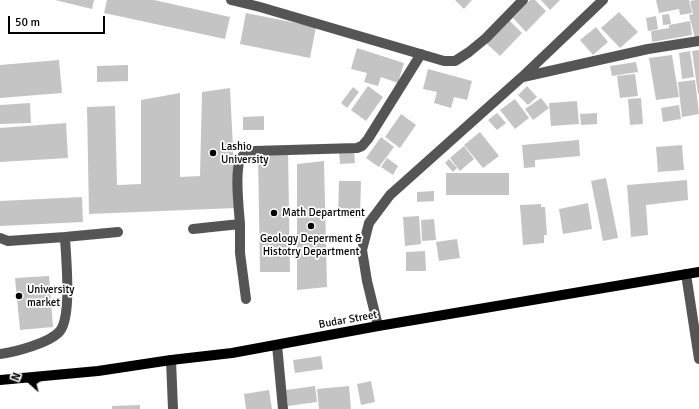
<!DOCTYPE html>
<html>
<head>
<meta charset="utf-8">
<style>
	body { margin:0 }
	#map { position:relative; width:699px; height:409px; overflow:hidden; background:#fff; font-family:Signika,sans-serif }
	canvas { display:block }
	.north { position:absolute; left:8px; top:361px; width:40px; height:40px; -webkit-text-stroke:3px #fff; paint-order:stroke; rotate:290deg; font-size:11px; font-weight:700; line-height:16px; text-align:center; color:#000 }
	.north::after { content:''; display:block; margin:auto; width:14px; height:18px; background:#000; clip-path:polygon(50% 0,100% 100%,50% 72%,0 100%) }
	.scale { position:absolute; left:8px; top:16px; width:97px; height:18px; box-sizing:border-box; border:2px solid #000; border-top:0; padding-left:5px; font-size:12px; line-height:14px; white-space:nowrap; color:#000; -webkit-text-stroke:3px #fff; paint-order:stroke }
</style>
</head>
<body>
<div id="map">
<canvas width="699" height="409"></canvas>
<div class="north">N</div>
<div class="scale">50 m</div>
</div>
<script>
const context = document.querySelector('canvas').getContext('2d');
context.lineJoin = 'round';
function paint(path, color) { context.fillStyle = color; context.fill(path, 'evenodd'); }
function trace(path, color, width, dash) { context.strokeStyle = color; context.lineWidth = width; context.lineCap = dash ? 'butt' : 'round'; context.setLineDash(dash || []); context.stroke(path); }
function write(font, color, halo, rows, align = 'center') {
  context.font = font + ' Signika,sans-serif'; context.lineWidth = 3.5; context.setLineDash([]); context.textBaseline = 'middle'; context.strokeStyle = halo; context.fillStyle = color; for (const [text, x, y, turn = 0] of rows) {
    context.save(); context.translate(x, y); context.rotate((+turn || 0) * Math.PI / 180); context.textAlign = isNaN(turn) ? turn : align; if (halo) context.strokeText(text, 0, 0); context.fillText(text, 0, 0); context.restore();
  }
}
paint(new Path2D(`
	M55,0H94L92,9Z
	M107,0H154L230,17L225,39L104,13Z
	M455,0H472L464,9Z
	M530,0H535L546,11L526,32L513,18Z
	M541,0H560L550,10Z
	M656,0H689L692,13L680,15L679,9L659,13Z
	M695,0H699V37L695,38L689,15L693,14L690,1Z
	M619,12L638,32L620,48L601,28Z
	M246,13L316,27L310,58L240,44Z
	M669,14L671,24L663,25L662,15Z
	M656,16L658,29L648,31L646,18Z
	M509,20L522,33L500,56L486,43Z
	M690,21L692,35L652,42L651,31L669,28V25Z
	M596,27L608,42L593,55L580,40Z
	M357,48L404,63L398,83L381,77L378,86L364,82L367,73L351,69Z
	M699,50V94H698L692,51Z
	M690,51L694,77L682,79L679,53Z
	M672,55L679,97L656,100L649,58Z
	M59,60L62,93L0,98V65Z
	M636,62L638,72L612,76L610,66Z
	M128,65V81L97,82V66Z
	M428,69L472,81L467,100L454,97L451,108L434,103L437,92L423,89Z
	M635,74L638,96L620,98L617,76Z
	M695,80L699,114L682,117L678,82Z
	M368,86L383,97L366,121L351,110Z
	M527,86L537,97L528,105L518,95Z
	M353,87L359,92L347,108L341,103Z
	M230,88L236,208L89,214L87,107L115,106L117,185L141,184V100L180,93V177L200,176L202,92Z
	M541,98L549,108L533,120L525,109Z
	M641,98L643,124L630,125L628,99Z
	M515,99L529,118L515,129L500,110Z
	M577,101L579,124L551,126L549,103Z
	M30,103L31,123L0,124V105Z
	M679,105L681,119L663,122L661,108Z
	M497,113L506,123L497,130L488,120Z
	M597,113V124L581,125L580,114Z
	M401,114L416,125L400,148L385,137Z
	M264,116V130H243V117Z
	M66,123L68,158L0,162V128Z
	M480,132L499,156L483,168L464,145Z
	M381,137L394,147L379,167L366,158Z
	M579,140L580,156L535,160V167L524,168L522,145Z
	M682,145L684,170L658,172L656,147Z
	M464,146L474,159L460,171L450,158Z
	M288,150L290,272H260L258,153Z
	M354,150L355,163L340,164L339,151Z
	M387,158L398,166L393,175L381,167Z
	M449,159L457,168L453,172L445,163Z
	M324,161L327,287L297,290V164Z
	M446,173H509V195H446Z
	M606,178L618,238L603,241L591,181Z
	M687,180L688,200L646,205L648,235L631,237L627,185Z
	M339,181H361L360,218L338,217Z
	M434,191V201L417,202V192Z
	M82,197L83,222L0,226V201Z
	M588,203L592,229L563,234L559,209Z
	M541,204V207H545L547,235H544V243L523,245L520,205Z
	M419,216L421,244L405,246L403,217Z
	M434,219L436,240L422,241L421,220Z
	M457,239L460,258L439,261L436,242Z
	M425,251L426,271H406V252Z
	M49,276L53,327L20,330L15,278Z
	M321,356L323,369L295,373L293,360Z
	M371,381L375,402L361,405L357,384Z
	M315,386L317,402L288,406L286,390Z
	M349,386L351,409H319L317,389Z
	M269,390L272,409H246L244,394Z
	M140,405V409H112V406Z`), '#c4c4c4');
trace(new Path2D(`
	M231,0L260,7L444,61H455L469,52L486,38L523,0
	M523,77L648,49L699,41
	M240,224C239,210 234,169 241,158C244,153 249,151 254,151L357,148L362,146L368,139L421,54
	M193,229L240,224V253L246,299
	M0,238L8,241L65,237L118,232
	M686,274L699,359
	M378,326L367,281L362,250L369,223L390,195L522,77L603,0
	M277,345L283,409
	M0,354C15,352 50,343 60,331C72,315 66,259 65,237
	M171,360L173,409`), '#555', 10);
trace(new Path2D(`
	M0,380L98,371L171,360L232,353L378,326L699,272`), '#000', 10);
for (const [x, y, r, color] of [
	[213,153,4,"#000"],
	[274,213,4,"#000"],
	[311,226,4,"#000"],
	[19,296,4,"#000"]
]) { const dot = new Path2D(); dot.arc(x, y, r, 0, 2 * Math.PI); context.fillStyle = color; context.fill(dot); trace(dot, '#fff', 1.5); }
write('11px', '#000', '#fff', [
	["Lashio",221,147],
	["University",221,160],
	["Math Department",282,213],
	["Geology Deperment &",311,239,"center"],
	["Histotry Department",311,252,"center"],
	["University",27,290],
	["market",27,303]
], 'left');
write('11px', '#000', '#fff', [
	["Budar Street",348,320,-10]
]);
</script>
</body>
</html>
